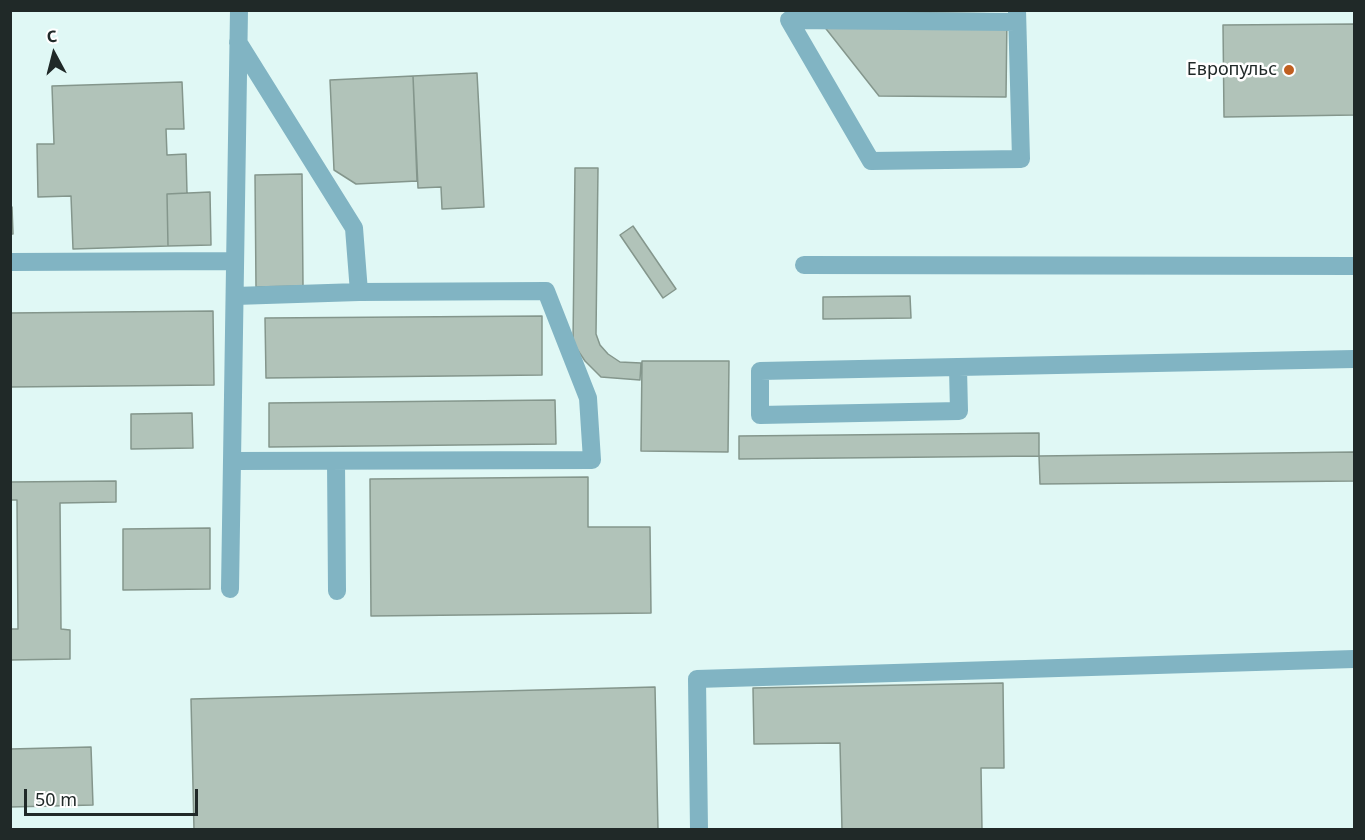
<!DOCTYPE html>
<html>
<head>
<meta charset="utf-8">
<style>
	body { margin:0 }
	#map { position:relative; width:1365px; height:840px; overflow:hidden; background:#e0f8f5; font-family:"Noto Sans",sans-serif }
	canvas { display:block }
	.frame { position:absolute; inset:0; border:12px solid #202928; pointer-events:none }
	.north { position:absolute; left:24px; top:24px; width:60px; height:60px; -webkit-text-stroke:4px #fff; paint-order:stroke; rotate:353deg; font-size:16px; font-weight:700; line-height:24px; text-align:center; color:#202928 }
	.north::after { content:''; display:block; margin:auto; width:21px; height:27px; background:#202928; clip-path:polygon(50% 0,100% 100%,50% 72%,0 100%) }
	.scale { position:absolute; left:24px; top:789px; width:174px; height:27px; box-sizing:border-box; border:3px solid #202928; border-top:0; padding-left:8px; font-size:18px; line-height:21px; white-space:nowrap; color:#202928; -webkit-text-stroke:4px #fff; paint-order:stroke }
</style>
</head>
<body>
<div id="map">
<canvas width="1365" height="840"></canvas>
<div class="frame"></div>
<div class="north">С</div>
<div class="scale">50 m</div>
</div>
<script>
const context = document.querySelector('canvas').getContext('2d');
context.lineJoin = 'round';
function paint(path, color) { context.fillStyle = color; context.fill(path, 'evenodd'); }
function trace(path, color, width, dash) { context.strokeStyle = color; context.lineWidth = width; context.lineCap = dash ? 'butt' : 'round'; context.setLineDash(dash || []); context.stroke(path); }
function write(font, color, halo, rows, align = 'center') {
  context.font = font + ' "Noto Sans",sans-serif'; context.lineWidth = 5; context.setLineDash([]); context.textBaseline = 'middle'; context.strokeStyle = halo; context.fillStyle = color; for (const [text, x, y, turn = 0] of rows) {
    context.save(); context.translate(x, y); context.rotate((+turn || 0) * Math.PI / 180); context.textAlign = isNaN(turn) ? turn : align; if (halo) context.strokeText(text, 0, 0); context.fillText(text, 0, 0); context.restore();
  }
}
const building = new Path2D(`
	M812,11L1007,14L1006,97L879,96Z
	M1354,24V115L1224,117L1223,25Z
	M477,73L484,207L442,209L441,187L418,188L413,76Z
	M413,76L417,181L356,184L334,170L330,80Z
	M182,82L184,129H166L167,155L186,154L187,193L167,194L168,246L73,249L71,196L38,197L37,144H54L52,86Z
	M575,168H598L596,334L600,345L608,354L620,362L641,363L640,380L601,377L585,361L573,343Z
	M302,174L303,286L256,287L255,175Z
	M210,192L211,245L168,246L167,194Z
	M10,207H12L13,234H10Z
	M633,226L676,289L663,298L620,235Z
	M910,296L911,318L823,319V297Z
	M213,311L214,385L10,387V313Z
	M542,316V375L266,378L265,318Z
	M642,361H729L728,452L641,451Z
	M555,400L556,444L269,447V403Z
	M192,413L193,448L131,449V414Z
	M1039,433V456L739,459V436Z
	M1354,452V481L1040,484L1039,456Z
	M588,477V527H650L651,613L371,616L370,479Z
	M116,481V502L60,503L61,629L70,630V659L10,660V629H18L17,500H10V482Z
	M210,528V589L123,590V529Z
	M1003,683L1004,768H981L982,830H842L840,743L754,744L753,688Z
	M655,687L658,830H194L191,699Z
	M91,747L93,805L10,807V749Z`);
paint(building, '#b1c3b9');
trace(building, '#84968c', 1.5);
trace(new Path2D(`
	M1017,10L1021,159L871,161L789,20L1017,22
	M10,262L235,261
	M804,265L1354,266
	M235,296L359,292
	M958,368L959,411L760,415V371L1354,359
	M232,461L592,460L588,398L546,291L359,292L354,228L238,42
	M336,461L337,591
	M230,589L239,10
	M699,830L697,679L1354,659`), '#81b4c3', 18);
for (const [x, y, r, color] of [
	[1289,70,6,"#c05f20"]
]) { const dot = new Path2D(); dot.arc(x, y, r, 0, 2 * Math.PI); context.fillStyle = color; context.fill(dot); trace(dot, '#fff', 2); }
write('18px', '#202928', '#fff', [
	["Европульс",1277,70]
], 'right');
</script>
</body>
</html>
